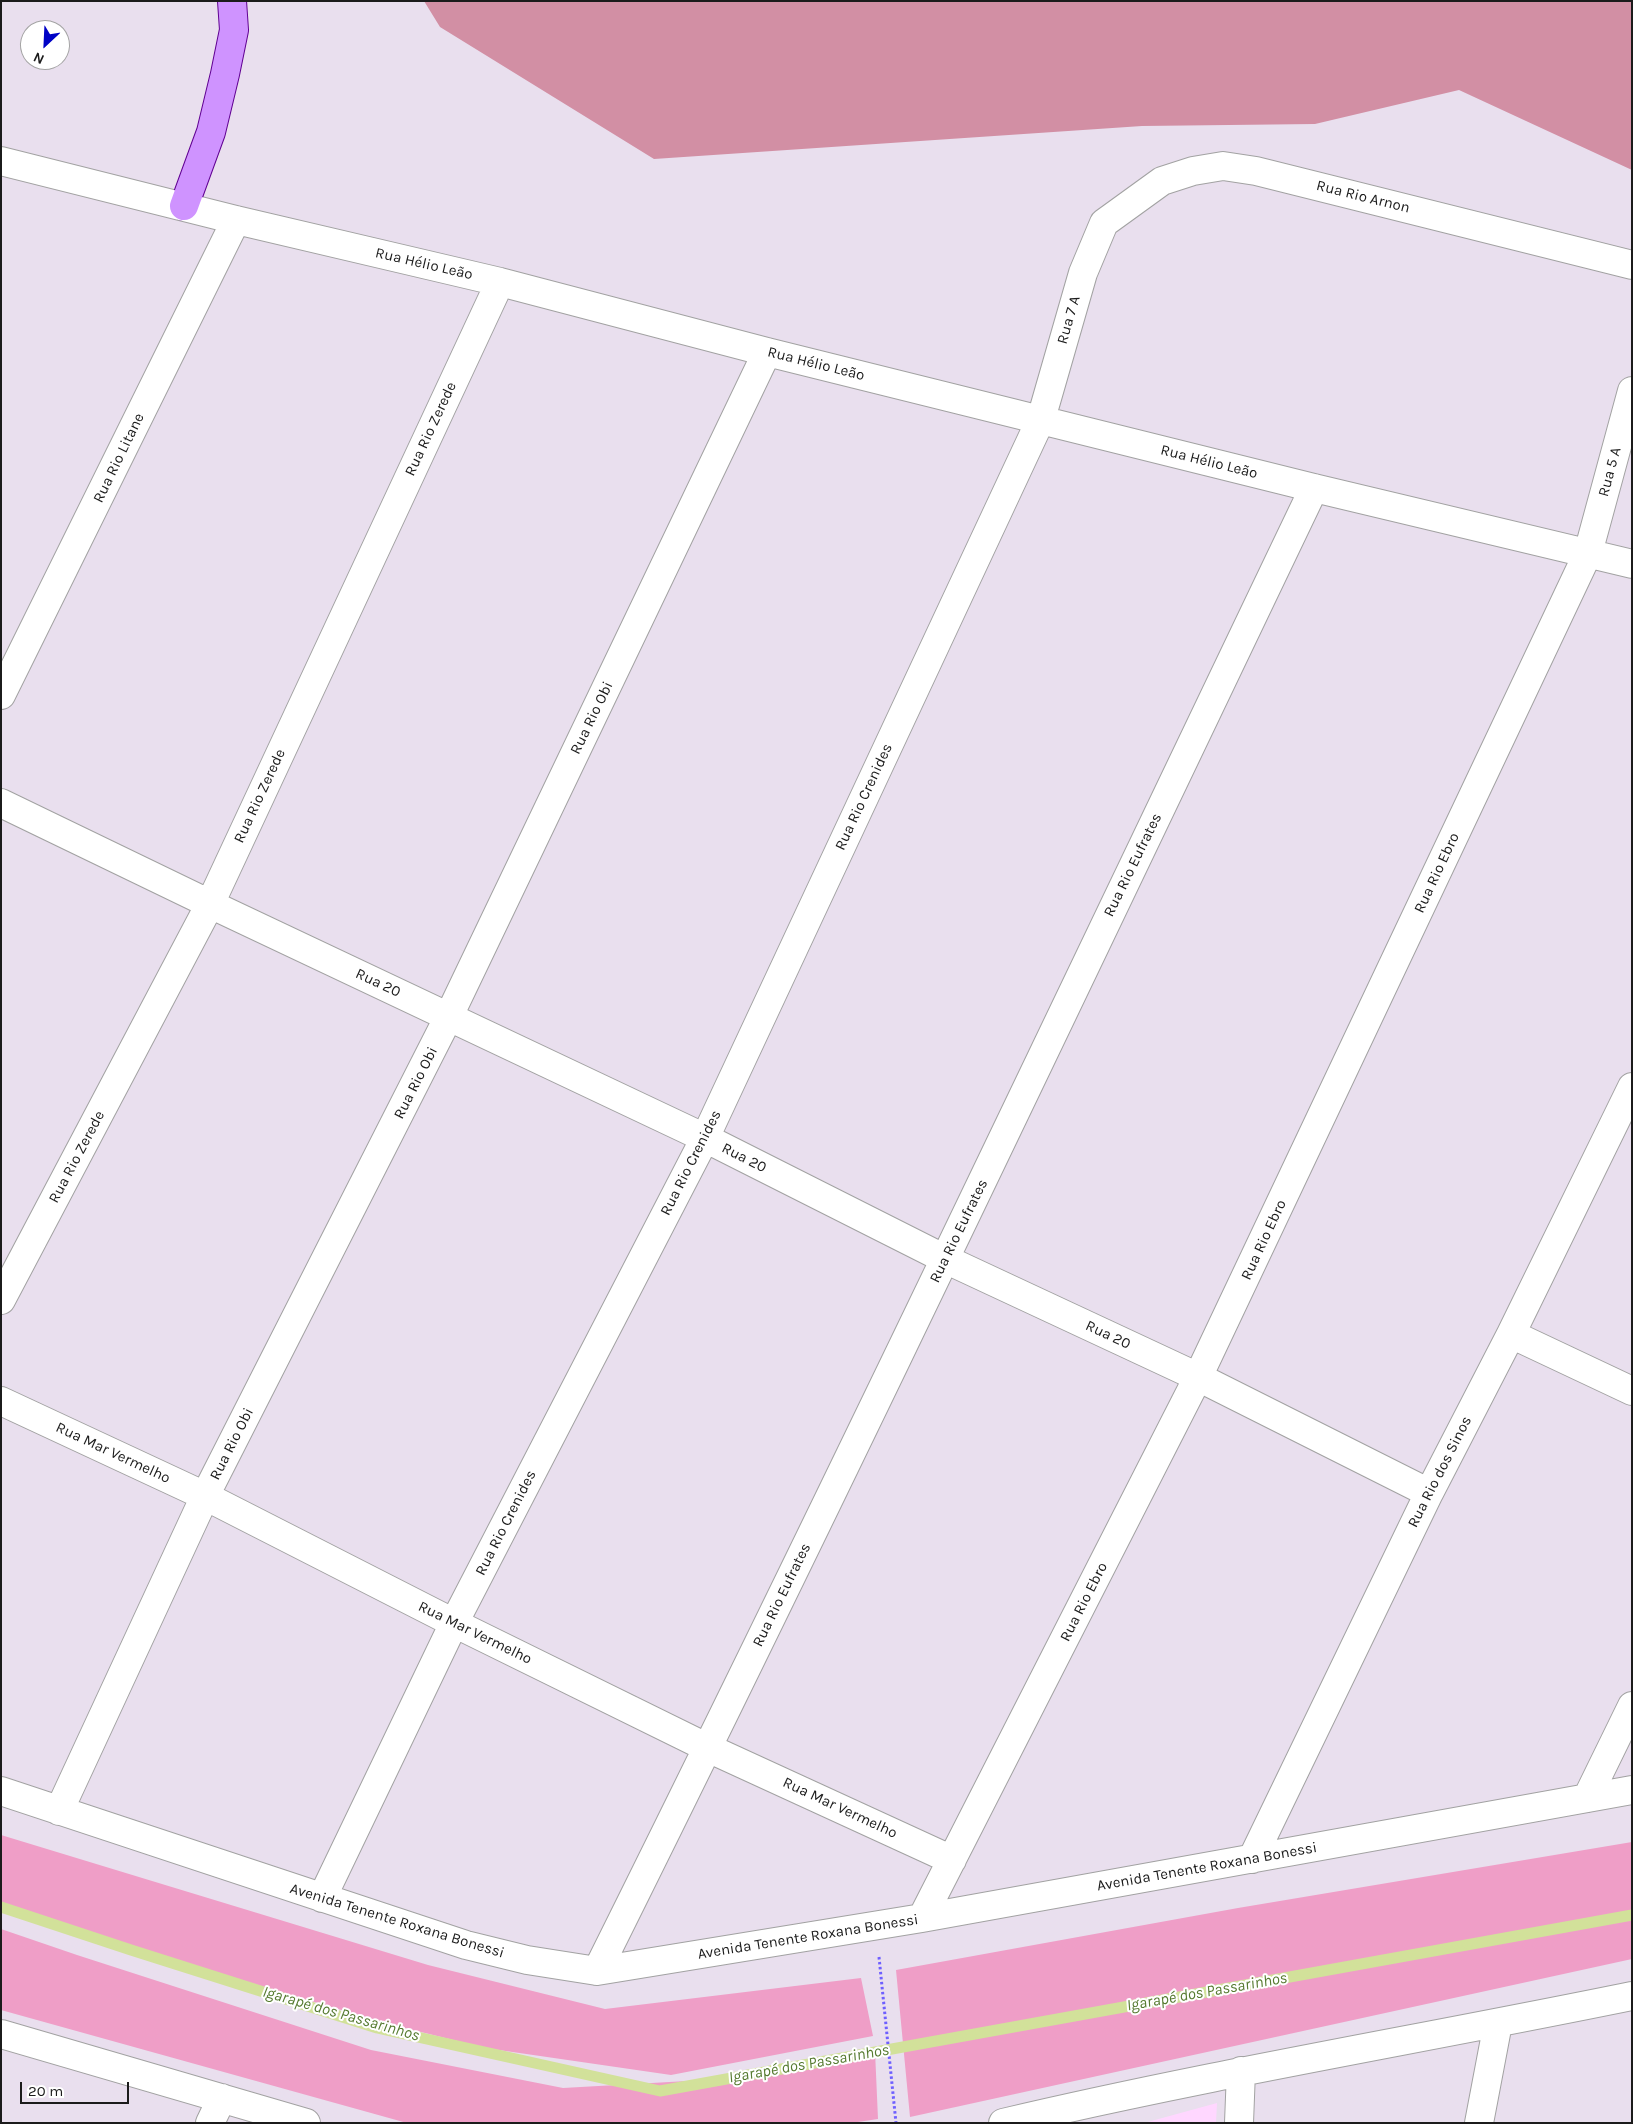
<!DOCTYPE html>
<html>
<head>
<meta charset="utf-8">
<style>
	body { margin:0 }
	#map { position:relative; width:1633px; height:2124px; overflow:hidden; background:#e9dfee; font-family:Karla,sans-serif }
	canvas { display:block }
	.frame { position:absolute; inset:0; border:2px solid #1b1b1b; pointer-events:none }
	.north { position:absolute; left:20px; top:20px; width:50px; height:50px; box-sizing:border-box; background:#fff; border:1px solid #a4a4a4; border-radius:50%; rotate:205deg; font-size:14px; font-weight:700; line-height:20px; text-align:center; color:#1b1b1b }
	.north::after { content:''; display:block; margin:auto; width:18px; height:22px; background:#0002c6; clip-path:polygon(50% 0,100% 100%,50% 72%,0 100%) }
	.scale { position:absolute; left:20px; top:2082px; width:109px; height:22px; box-sizing:border-box; border:2px solid #1b1b1b; border-top:0; padding-left:6px; font-size:15px; line-height:18px; white-space:nowrap; color:#1b1b1b; -webkit-text-stroke:4px #fff; paint-order:stroke }
</style>
</head>
<body>
<div id="map">
<canvas width="1633" height="2124"></canvas>
<div class="frame"></div>
<div class="north">N</div>
<div class="scale">20 m</div>
</div>
<script>
const context = document.querySelector('canvas').getContext('2d');
context.lineJoin = 'round';
function paint(path, color) { context.fillStyle = color; context.fill(path, 'evenodd'); }
function trace(path, color, width, dash) { context.strokeStyle = color; context.lineWidth = width; context.lineCap = dash ? 'butt' : 'round'; context.setLineDash(dash || []); context.stroke(path); }
function write(font, color, halo, rows, align = 'center') {
  context.font = font + ' Karla,sans-serif'; context.lineWidth = 4; context.setLineDash([]); context.textBaseline = 'middle'; context.strokeStyle = halo; context.fillStyle = color; for (const [text, x, y, turn = 0] of rows) {
    context.save(); context.translate(x, y); context.rotate((+turn || 0) * Math.PI / 180); context.textAlign = isNaN(turn) ? turn : align; if (halo) context.strokeText(text, 0, 0); context.fillText(text, 0, 0); context.restore();
  }
}
paint(new Path2D(`
	M1217,2103L1216,2123H1144Z`), '#ffd7ff');
paint(new Path2D(`
	M1,1835L428,1965L605,2009L861,1978L873,2036L671,2075L485,2048L385,2023L59,1926L1,1906Z
	M1632,1842V1959L910,2117L896,1970L1238,1908Z
	M1,1929L77,1955L371,2050L563,2088L705,2080L875,2051L878,2119L851,2123H407L1,2010Z`), '#ef9ec7');
paint(new Path2D(`
	M424,1H1632V170L1459,90L1315,124L1142,126L654,159L440,27Z`), '#d28fa4');
trace(new Path2D(`
	M1,1907L131,1950L377,2028L660,2091L1632,1915`), '#d2e19a', 11);
const minor = new Path2D(`
	M1,161L236,220L500,282L767,352L1314,488L1632,564
	M1,695L236,220
	M1,803L210,904L705,1138L945,1259L1198,1377L1429,1493
	M1,1300L210,904L500,282
	M1511,1334L1632,1391
	M1,1401L205,1496L454,1623L708,1748L952,1860
	M1,1791L466,1945L527,1960L597,1971L922,1918L1632,1790
	M1587,1798L1632,1706
	M59,1811L205,1496L449,1016L767,352
	M1252,1859L1429,1493L1511,1334L1632,1087
	M322,1898L454,1623L705,1138L1041,419L1083,273L1104,223L1162,181L1193,171L1223,166L1256,171L1632,265
	M922,1918L1198,1377L1588,553L1632,391
	M597,1971C842,1479 1077,983 1314,488
	M1,2034L306,2123
	M210,2123L222,2098
	M1003,2123C1211,2074 1422,2039 1632,1996
	M1239,2123L1241,2071
	M1479,2123L1498,2023`);
const major = new Path2D(`
	M184,206L211,132L225,74L234,30L232,1`);
trace(minor, '#a2a2a2', 30);
trace(major, '#600092', 30);
trace(new Path2D(`
	M879,1957L896,2123`), '#6e5fff', 3, [2.5, 2.5]);
trace(minor, '#fff', 28);
trace(major, '#cf93ff', 28);
write('15px', '#1b1b1b', '#fff', [
	["Rua Rio Arnon",1363,197,14],
	["Rua Hélio Leão",424,264,13],
	["Rua 7 A",1069,320,-74],
	["Rua Hélio Leão",816,364,14],
	["Rua Rio Zerede",431,429,-65],
	["Rua Rio Litane",119,458,-64],
	["Rua Hélio Leão",1209,462,14],
	["Rua 5 A",1610,472,-75],
	["Rua Rio Obi",592,718,-64],
	["Rua Rio Zerede",260,796,-65],
	["Rua Rio Crenides",864,797,-65],
	["Rua Rio Eufrates",1133,865,-64],
	["Rua Rio Ebro",1437,873,-65],
	["Rua 20",378,983,25],
	["Rua Rio Obi",416,1083,-63],
	["Rua Rio Zerede",77,1157,-62],
	["Rua 20",744,1158,27],
	["Rua Rio Crenides",691,1163,-63],
	["Rua Rio Eufrates",959,1231,-64],
	["Rua Rio Ebro",1264,1240,-65],
	["Rua 20",1108,1335,25],
	["Rua Rio Obi",232,1444,-63],
	["Rua Mar Vermelho",113,1453,25],
	["Rua Rio dos Sinos",1440,1472,-63],
	["Rua Rio Crenides",506,1523,-63],
	["Rua Rio Eufrates",782,1595,-64],
	["Rua Rio Ebro",1084,1602,-63],
	["Rua Mar Vermelho",475,1633,26],
	["Rua Mar Vermelho",840,1808,25],
	["Avenida Tenente Roxana Bonessi",1207,1867,-10],
	["Avenida Tenente Roxana Bonessi",397,1921,17],
	["Avenida Tenente Roxana Bonessi",808,1937,-9]
]);
write('italic 16px', '#557a2f', '#fff', [
	["Igarapé dos Passarinhos",1207,1992,-10],
	["Igarapé dos Passarinhos",341,2014,16],
	["Igarapé dos Passarinhos",809,2064,-10]
]);
</script>
</body>
</html>
